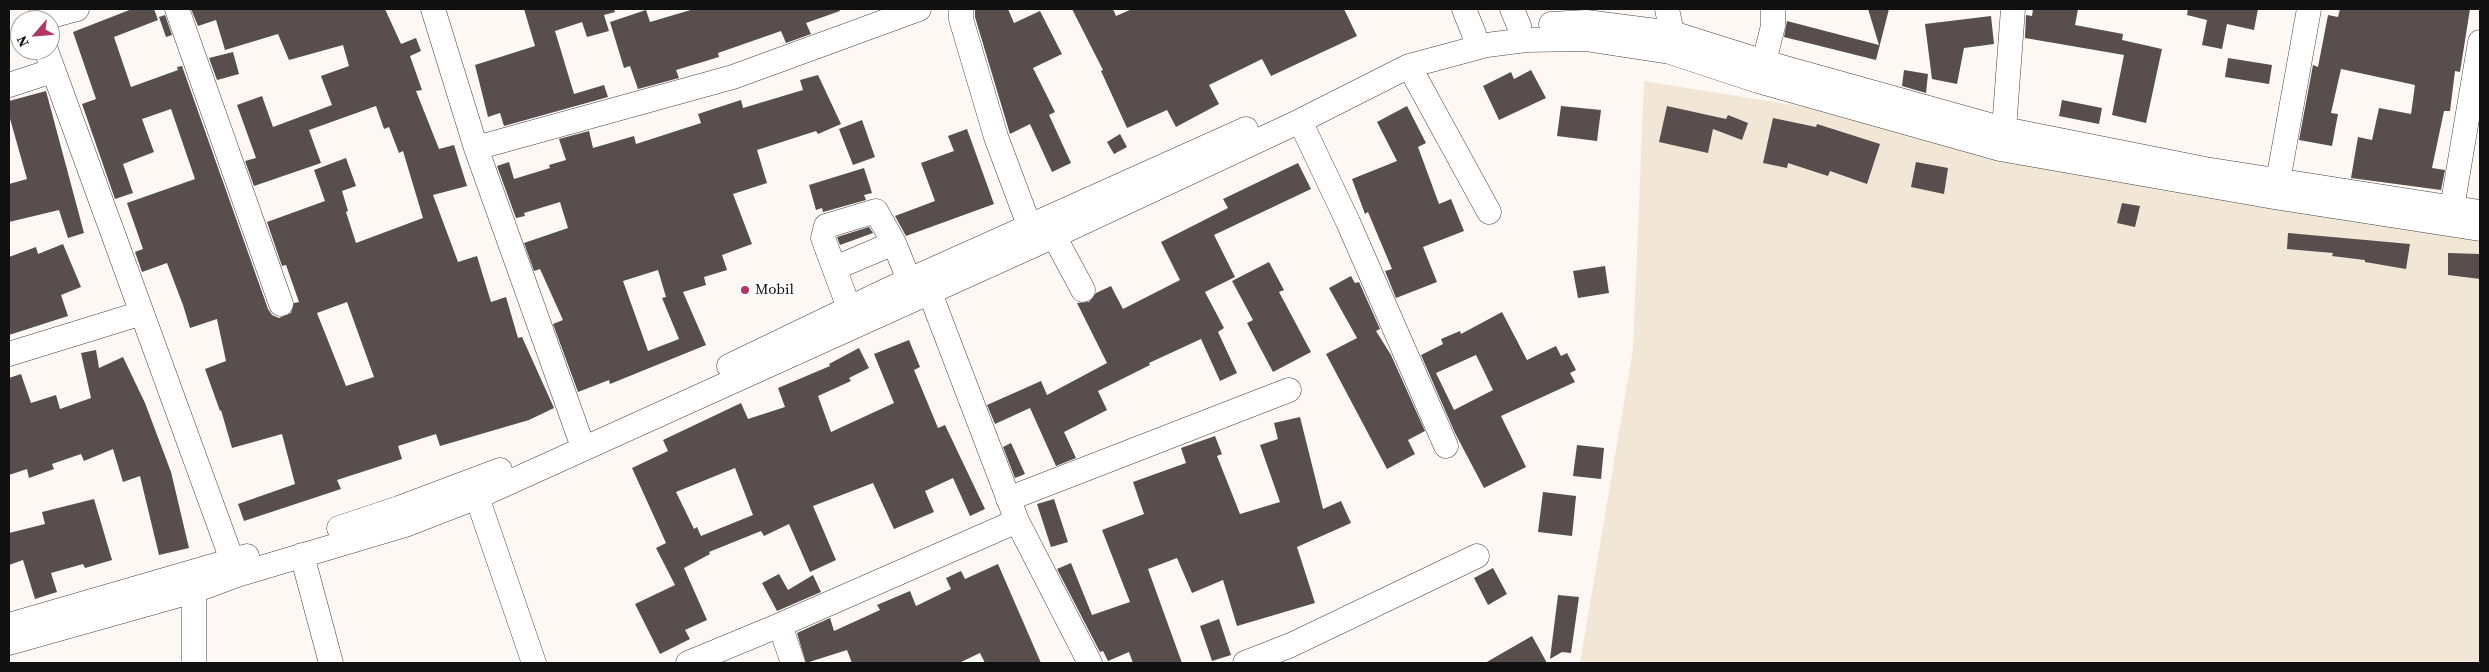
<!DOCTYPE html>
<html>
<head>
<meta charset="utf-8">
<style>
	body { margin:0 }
	#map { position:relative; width:2489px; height:672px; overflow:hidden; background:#fef8f4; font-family:"Source Serif 4",serif }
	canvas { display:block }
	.frame { position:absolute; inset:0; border:10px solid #101010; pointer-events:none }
	.north { position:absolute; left:10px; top:10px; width:50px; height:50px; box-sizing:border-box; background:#fff; border:1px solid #9f9f9f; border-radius:50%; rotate:243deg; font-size:14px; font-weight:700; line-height:20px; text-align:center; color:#101010 }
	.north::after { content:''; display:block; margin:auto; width:18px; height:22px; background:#b23565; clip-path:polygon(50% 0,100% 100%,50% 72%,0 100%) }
</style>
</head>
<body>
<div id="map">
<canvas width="2489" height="672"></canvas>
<div class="frame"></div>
<div class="north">N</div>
</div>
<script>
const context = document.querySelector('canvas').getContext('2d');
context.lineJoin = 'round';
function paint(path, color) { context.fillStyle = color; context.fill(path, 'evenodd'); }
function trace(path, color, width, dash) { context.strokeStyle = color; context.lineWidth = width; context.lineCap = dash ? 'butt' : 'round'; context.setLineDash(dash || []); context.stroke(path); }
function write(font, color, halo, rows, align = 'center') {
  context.font = font + ' "Source Serif 4",serif'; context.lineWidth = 5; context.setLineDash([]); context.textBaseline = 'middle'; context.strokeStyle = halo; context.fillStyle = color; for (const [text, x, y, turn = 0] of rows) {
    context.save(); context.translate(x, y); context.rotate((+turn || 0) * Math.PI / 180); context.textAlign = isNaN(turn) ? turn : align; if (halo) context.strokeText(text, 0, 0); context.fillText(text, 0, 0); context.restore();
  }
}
paint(new Path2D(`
	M1644,81L2003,139L2480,205V663H1580L1633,349Z`), '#f2e6d6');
paint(new Path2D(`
	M132,9H154L158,20L114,37L131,87L178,70L177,67L182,66L268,309L272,315L279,318L291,313L294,303L299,302L286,265L282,266L267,222L325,201L314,170L346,158L356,186L342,191L348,211L346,212L356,243L423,218L403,151L399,153L389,127L384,129L376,106L309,130L321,163L254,186L245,161L256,158L237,105L262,96L273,127L332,105L321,76L349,66L343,45L289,60L278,34L225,50L216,20L198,26L191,9H385L401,44L416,38L421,51L410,56L422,90L416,91L439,149L454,145L467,186L433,195L458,262L477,256L491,302L506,297L518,338L522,337L554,408L529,420L440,446L436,434L398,446L402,459L337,480L341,489L244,521L238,504L295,484L282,434L232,448L221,410L220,411L205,369L226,361L217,319L190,328L183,305L167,263L142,272L135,252L143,249L127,203L195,179L171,109L142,119L154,152L123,164L133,193L115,199L82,104L96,99L73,32ZM347,302L374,377L346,386L317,313Z
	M524,9H614L615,12L604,15L609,31L587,37L582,22L555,31L574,94L604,85L608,97L504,126L500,113L488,117L475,65L535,46Z
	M694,9H839L840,11L806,23L811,34L786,43L781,31L718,53L719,57L676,70L679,78L638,89L630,66L624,68L610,22L646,10L650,22Z
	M975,9H1008L1014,23L1040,11L1062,54L1033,68L1055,112L1049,115L1071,163L1052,172L1030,124L1010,134L975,17Z
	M1072,9H1113L1116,16L1132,9H1344L1357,36L1271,76L1262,59L1209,85L1219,104L1176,127L1167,110L1127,128L1101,71L1103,70Z
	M1868,9H1889L1876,60L1784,37L1787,21L1879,45Z
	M2033,9H2078L2075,25L2123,34L2122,40L2162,49L2146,123L2112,115L2124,55L2025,38L2026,15L2032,16Z
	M2188,9H2258L2254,30L2227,24L2222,49L2202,45L2207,20L2187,15Z
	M2340,9H2470L2460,72L2455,71L2450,111H2444L2432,168L2445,170L2441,190L2351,178L2358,137L2372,140L2379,108L2411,114L2415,85L2341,69L2331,113L2338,114L2332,146L2299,140L2313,65L2318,67L2328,15L2338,17Z
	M165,15L172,35L166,37L159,17Z
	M1991,16L1994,44L1964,48L1957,84L1932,79L1925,24Z
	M233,52L239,74L217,80L209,58Z
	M2228,58L2272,65L2269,84L2225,77Z
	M1531,70L1546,98L1499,120L1483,86L1511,72L1514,79Z
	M1904,70L1928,74L1926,93L1902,86Z
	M818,75L841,124L818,134L816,131L757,150L767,183L733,194L752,244L722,255L727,270L704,277L706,285L683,292L706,345L610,384L609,380L578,392L553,324L563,320L540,269L534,271L524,243L568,228L560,202L524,213L525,216L516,218L497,166L509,162L514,179L550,168L549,165L566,160L559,139L589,131L593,148L634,136L636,144L701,123L698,114L741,100L743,108L803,90L800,80ZM658,270L666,297L662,298L679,339L648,351L623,281Z
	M46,91L84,233L68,238L59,210L9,222V184L27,179L9,115V101Z
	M2062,100L2102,108L2099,124L2059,116Z
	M1407,106L1426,143L1418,147L1439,204L1451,199L1464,231L1423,247L1437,282L1396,298L1385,271L1392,269L1368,212L1365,214L1352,179L1397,161L1377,122Z
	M1561,106L1601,110L1597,141L1557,136Z
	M1667,106L1726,119L1728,115L1748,123L1742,140L1713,129L1708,153L1659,142Z
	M1773,118L1816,127L1817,124L1880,144L1867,184L1830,171L1828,176L1788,163L1787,168L1763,163Z
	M862,120L875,157L853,165L839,129Z
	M967,129L994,204L906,236L895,216L935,201L921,163L954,151L948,136Z
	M1120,134L1127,147L1114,154L1107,142Z
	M1916,162L1948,168L1944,194L1911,187Z
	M1298,163L1311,189L1214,235L1235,277L1205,292L1224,328L1218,332L1237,373L1220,381L1201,339L1149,363L1150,365L1098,391L1107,410L1064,432L1076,458L1056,466L1030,408L995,424L987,405L1041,381L1047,395L1107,363L1077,303L1089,302L1096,293L1111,286L1123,309L1180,280L1161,242L1228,208L1223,199Z
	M864,168L872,193L864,195L866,200L823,212L822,208L816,210L809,185Z
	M2122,203L2140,206L2135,227L2117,223Z
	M869,227L873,233L840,245L837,237Z
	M2288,233L2410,244L2406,269L2365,262V260L2332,256L2333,253L2287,249Z
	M63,244L81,287L61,295L68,316L9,335V257L36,247L38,254Z
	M2448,253L2480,254V279L2448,275Z
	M1269,262L1284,290L1279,292L1311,352L1273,372L1247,323L1253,320L1232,281Z
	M1605,266L1609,293L1578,298L1573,271Z
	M1351,276L1355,283L1359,282L1380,329L1376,331L1391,355L1425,431L1408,440L1415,454L1387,469L1326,354L1357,338L1329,288Z
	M1502,312L1527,360L1556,346L1561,356L1567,353L1576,370L1570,373L1575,382L1501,416L1526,467L1484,488L1455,433L1421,355L1443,344L1441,339L1460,331L1461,334ZM1476,355L1493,390L1454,410L1436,373Z
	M909,340L920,367L914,370L938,428L945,425L985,509L970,516L953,478L925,491L934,512L894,529L873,483L813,506L836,560L810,572L789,524L764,536L761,531L709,552L710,554L684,568L707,620L685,630L690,639L660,654L635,604L675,585L656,548L666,543L632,468L668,451L663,440L741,403L748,419L785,407L778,388L830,366L829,364L859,348L869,368L849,378L851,381L818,396L831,432L894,403L874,354ZM735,468L753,515L701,536L697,527L694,529L676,492Z
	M96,350L99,368L123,357L145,403L171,472L189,548L159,555L140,476L123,482L113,449L84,461L81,454L52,464L54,469L29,478L27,469L9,475V378L21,374L31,403L56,395L60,409L91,398L81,353Z
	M1300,417L1323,509L1341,501L1351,523L1297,547L1315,603L1237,626L1223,580L1192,593L1177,558L1148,569L1182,663H1133L1129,652L1108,661L1103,651L1100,652L1057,569L1071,563L1092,615L1130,602L1102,530L1144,514L1133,482L1186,463L1181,448L1215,436L1222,454L1217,456L1240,514L1280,502L1260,445L1278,439L1274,423Z
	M1011,443L1025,474L1015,478L1003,447Z
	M1577,445L1604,448L1601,479L1573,476Z
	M1543,492L1576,496L1572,536L1538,532Z
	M94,499L112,560L85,568L83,564L51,573L57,592L35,599L23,560L9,565V533L45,524L42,512Z
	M1054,499L1068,542L1051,547L1037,504Z
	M998,564L1041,663H985L980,653L959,663H852L847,650L806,663L797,633L830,618L834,631L880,610L877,605L910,591L916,606L951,589L946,578L961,571L965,579Z
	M1493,568L1507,594L1488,605L1474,578Z
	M779,574L788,590L813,575L821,592L777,611L762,583Z
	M1558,595L1579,597L1571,653L1562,652L1550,659Z
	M1219,619L1231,655L1212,661L1200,626Z
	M1532,636L1547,663H1485Z`), '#574e4d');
const minor = new Path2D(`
	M177,9L281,304
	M433,9L476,148L579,436
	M961,9V19L996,137L1029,225
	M1464,9L1474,34
	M1512,9L1519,26
	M1667,9L1672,33
	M37,20L77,9
	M1551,24L1586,22L1672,33L1764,62L2004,129L2205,169L2480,212
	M46,50L232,560
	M1764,62L1773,26V9
	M1409,66L1489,212
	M9,85L52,71
	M1300,121L1348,222L1446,446
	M2004,129L2013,9
	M476,148L733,77L919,9
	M2278,181L2309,9
	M2452,208L2480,42
	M1054,236L1083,290
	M835,268L894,243
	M930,293L1017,521L1090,663
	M849,308L823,238L826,226L876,211L894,243L909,280
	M9,354L142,313
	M729,366L885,291L1246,129
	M477,497L534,663
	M1008,499L1289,390
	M339,528L399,508L500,470
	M302,555L331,663
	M194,591V663
	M9,625L247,556
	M9,643L194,591L237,575L405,525L477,497L1054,236L1300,121L1409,66L1487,45L1526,40L1585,39L1670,52L1758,81L2000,149L2274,197L2480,229
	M688,663L780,625
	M793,663L780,625L1017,521
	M1245,663L1291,645L1477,556`);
trace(minor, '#434343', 25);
trace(minor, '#fff', 24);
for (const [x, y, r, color] of [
	[745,290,5,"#b23565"]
]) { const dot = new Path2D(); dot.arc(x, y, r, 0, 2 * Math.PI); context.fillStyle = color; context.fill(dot); trace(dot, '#fff', 2); }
write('15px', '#101010', '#fff', [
	["Mobil",755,290]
], 'left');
</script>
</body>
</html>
